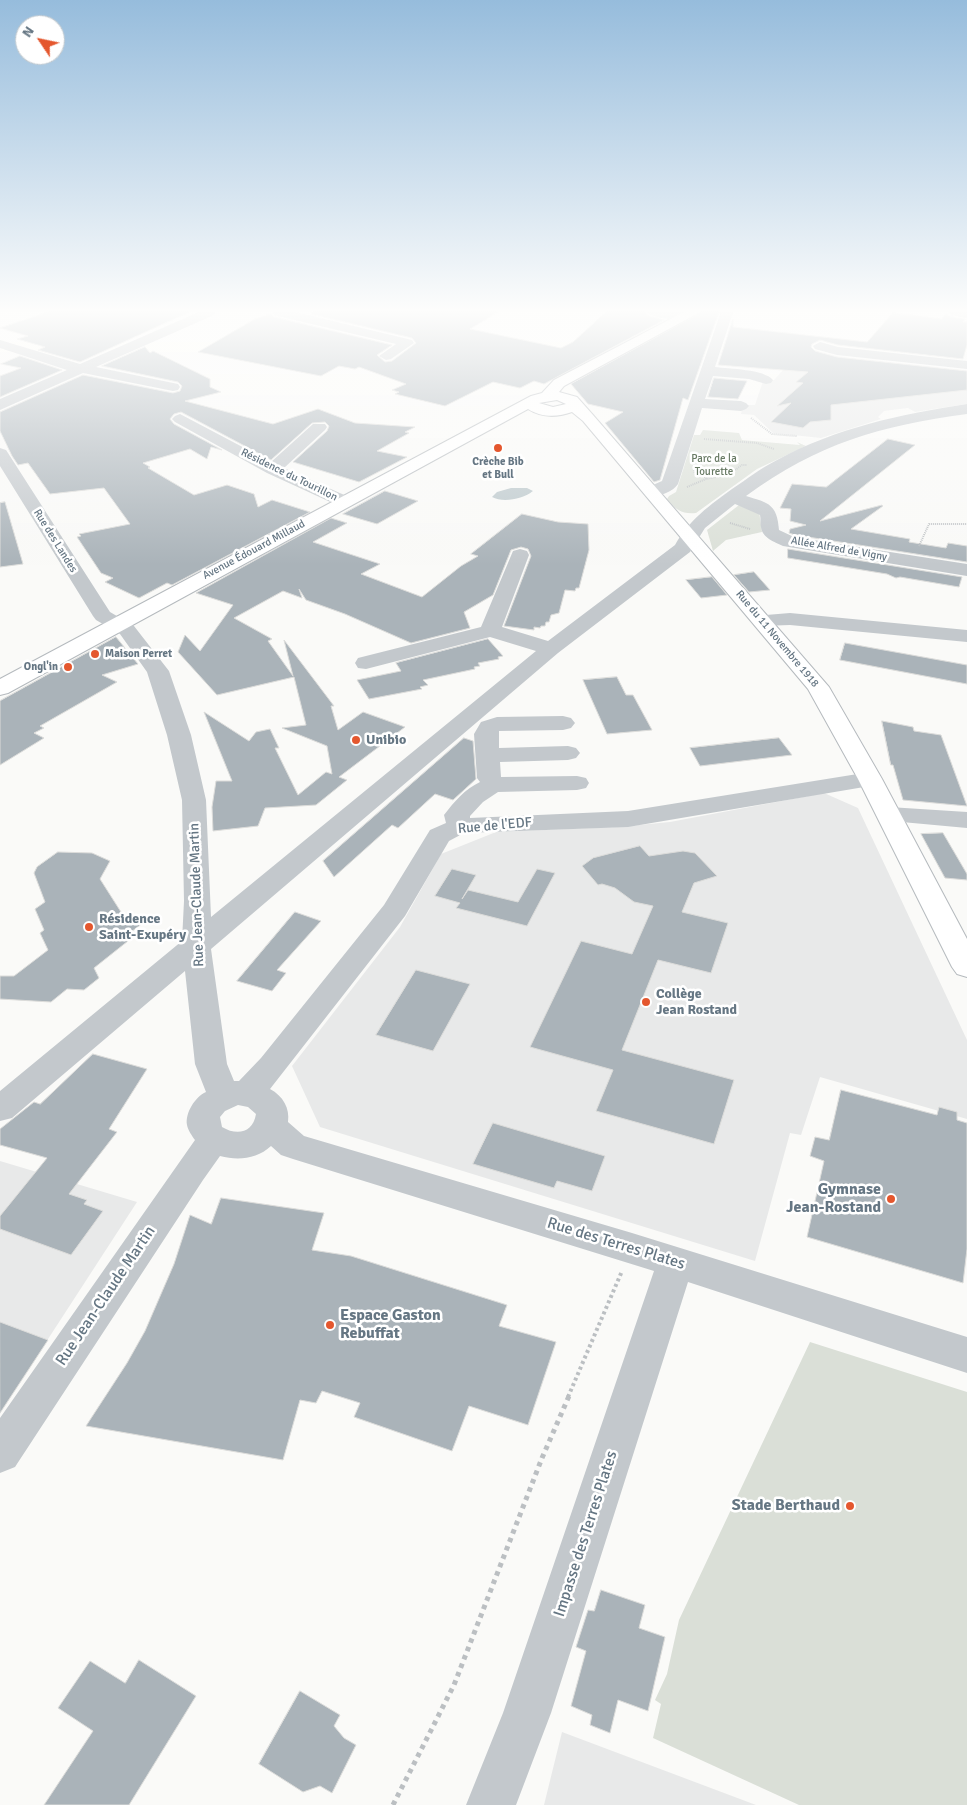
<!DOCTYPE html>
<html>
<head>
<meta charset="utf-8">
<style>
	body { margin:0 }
	#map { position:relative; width:967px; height:1805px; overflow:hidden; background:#fafaf8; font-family:Signika,sans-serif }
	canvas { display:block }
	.north { position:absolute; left:15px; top:15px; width:50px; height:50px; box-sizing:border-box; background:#fff; border:1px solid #c1c8cd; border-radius:50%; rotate:304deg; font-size:14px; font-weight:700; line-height:20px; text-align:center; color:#657683 }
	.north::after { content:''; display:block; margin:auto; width:18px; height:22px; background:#e4572e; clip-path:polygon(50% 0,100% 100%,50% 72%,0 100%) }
</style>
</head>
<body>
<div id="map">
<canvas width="967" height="1805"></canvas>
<div class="north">N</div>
</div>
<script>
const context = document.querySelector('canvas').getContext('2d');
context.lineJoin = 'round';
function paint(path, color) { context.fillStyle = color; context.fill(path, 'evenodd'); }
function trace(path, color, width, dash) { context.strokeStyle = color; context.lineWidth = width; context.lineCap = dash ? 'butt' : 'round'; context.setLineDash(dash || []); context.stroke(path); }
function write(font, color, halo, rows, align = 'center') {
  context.font = font + ' Signika,sans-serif'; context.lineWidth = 5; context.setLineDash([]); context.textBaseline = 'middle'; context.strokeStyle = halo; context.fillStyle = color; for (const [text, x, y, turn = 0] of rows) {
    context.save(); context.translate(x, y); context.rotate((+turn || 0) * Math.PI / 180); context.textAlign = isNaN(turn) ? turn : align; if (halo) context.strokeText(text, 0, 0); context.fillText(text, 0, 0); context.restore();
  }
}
paint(new Path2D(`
	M792,360L967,381V404L915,412L908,408L884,411L878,417L881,419L821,438L773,433L754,415L741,414L743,405H755L763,381L774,380Z
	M824,793L858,808L967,1040V1119L820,1077L801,1135L790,1133L755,1261L320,1127L292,1066L400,927L441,854L496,832L618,827L670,822Z
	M0,1161L137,1202L0,1413Z
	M562,1732L756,1805H544Z`), '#e8e9e9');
paint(new Path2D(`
	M703,430L739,433L742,440L800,445L797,442L806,446L757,469L696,513C682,514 677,511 667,499L669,496L676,492L694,435H700Z
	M739,505L759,511L762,532L726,540L713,551L707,530Z
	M810,1342L967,1392V1805H799L653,1738L661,1704L655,1700L667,1674L679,1620Z`), '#dadfd7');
paint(new Path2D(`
	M511,488H527L533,491C523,499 503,503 492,497L497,492Z`), '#bbc7cb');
const building = new Path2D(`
	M49,312H189L80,362L38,350L45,347L17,339L28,336L0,328Z
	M313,312H498L470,329L561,348L573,342L606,312H644L649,316L664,320L544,384L534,381L520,388L493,382L445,406L395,394L399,392L392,390L406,384L359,367L355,369L339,366L321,376L198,352L255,319L271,314L274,317L392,345L377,355L385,362L392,361L416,343L412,338L312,314Z
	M702,312H719L688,400L683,398L660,480L654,482L605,423L623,412L588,404L571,384Z
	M893,313L942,319L945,314L951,317L965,319L963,322H967V345L963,359L838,345L820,340L812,344L811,347L815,351L837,357L967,371V390L831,405V420L810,422L803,428L771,422L791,403L777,406L803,383L796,382L808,372L718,365L733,319V327L867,342Z
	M145,347L150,353L153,351L210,379V387L221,392L185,401L273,424L318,409L355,423L415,427L405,432L409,433L377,451L407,457L359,482L293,462L327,431L329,426L325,422L312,423L271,460L181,412L174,414L170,419L174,424L222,450L211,447L207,459L190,449L143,463L150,467L148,468L194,495L227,485L254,494L258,507L272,500L310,512L172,585L167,583L139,598L105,582L113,578L101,573L77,537L81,536L79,534L130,524L104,488L50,494L28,463L18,465L12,456L0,431V412L83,375L173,393L180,391L182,386L178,382L102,366Z
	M20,356L62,370L0,397V376L21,368L1,364Z
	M714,378L747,381L738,399L708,397Z
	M888,439L915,445L820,521L882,505L883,506L851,529L910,539L909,542L946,548L948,543L967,546V562L795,535L789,533L790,529L806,525L790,521L791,509L780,508L792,484L826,487Z
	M385,491L418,501L377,524L343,514Z
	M5,502L23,564L0,567V503Z
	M522,514L558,522L588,524L589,550L579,588H576L575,591L565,590L559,613L551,615L549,622H546L545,626H541L540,628L534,627V630L504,626L531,556L528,549L521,547L511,550L493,595L464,612L470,628L411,643L345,614L306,600L299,589L302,598L283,591L234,618L272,639L268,641L293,676L284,640L334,706H331L338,730L363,712L405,727L339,777L347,780L316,805L265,808L258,826L213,831L212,807L216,781H232L204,712L249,741L256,732L270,729L279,748H275L298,795L326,772L332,774L327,746L282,728L306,725L294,677L217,695L178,652L185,635L200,651L233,605L196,593L331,518L347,523L313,542L380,564L361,574L422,597L461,566L478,556L471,554Z
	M788,549L962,577L959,587L900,577L896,578L887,574L788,558Z
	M754,572L770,590L749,592L734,575Z
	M712,577L727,595L701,598L686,580Z
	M116,637L138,664L102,675L117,682L40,726L44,728L34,733L44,738L0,765V701Z
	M488,639L503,656L498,657L499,659L478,663L480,666L474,667L475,669L423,680L428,685L420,687L422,689L369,699L357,680L401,671L396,663Z
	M845,643L967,665V684L840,660Z
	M617,677L626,695H633L652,730L607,734L583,680Z
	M882,721L913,727L914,731L941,735L967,806L903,800L893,765H891Z
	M464,738L473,741L476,779L453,800L435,794L398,828L392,825L334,877L323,861Z
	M779,738L792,755L700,766L690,748Z
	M943,833L967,874V880L945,878L921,834Z
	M640,846L649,856L683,851L695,853L717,876L694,883L682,912L728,923L711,973L658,960L622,1050L734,1080L714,1144L596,1111L613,1070L530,1047L581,941L632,954L653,906L634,902L615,888L602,884L598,885L582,866L593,858Z
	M58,852L92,853L110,861L100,879L121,912L143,923L131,932L133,937L94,968L99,978L84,990L67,989L51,1002L0,999V976H14L48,950L40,933L44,930L35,909L45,902L34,873L37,867Z
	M452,869L476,875L462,899L468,890L518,902L537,869L555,873L527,926L456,908L460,903L435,896Z
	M295,912L321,921L277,970L286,973L272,991L237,981Z
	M416,970L470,984L433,1051L376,1035Z
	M93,1054L147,1069L109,1129L117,1132L69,1194L87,1200L84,1204L103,1211L71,1255L0,1229V1216L47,1158L0,1145V1129L34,1102L40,1104Z
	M841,1090L937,1115L939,1107L957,1112V1120L967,1123V1249L963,1283L807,1237L824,1161L810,1156L815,1137L829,1140Z
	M493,1123L605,1156L592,1191L557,1181L554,1188L473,1164Z
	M221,1198L324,1213L312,1250L351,1256L507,1305L499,1326L556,1342L528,1425L469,1406L452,1451L354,1417L360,1403L322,1391L316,1403L300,1400L283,1460L86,1426L127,1363L145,1331L174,1264L190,1215L211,1224Z
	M0,1322L48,1340L0,1413Z
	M601,1590L645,1605L639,1628L665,1637L648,1711L618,1700L610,1733L590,1725L592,1715L571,1706L586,1651L576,1647L588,1610L594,1611Z
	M139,1660L196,1696L129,1805H44L93,1731L58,1708L90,1661L125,1683Z
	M300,1691L340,1715L334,1726L344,1738L356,1745L332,1793L320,1786L303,1792L259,1764Z`);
paint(building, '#aab3b9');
trace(building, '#dcdcda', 1);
const major = new Path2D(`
	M684,312H700L564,386L559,392L577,397L593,415L829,687L882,779L967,939V977L957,974L952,967L858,779L808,689L583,421L572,412C558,417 542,418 528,409L8,693L0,695V679L531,396L542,393L554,380ZM557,400L566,404L553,407L539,403Z`);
trace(major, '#b5babe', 2);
trace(new Path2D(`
	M751,418L772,434L797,436
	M704,439L757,443L774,449
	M698,457L701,459V465L694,470L695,474L708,478
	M735,470L742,465H747
	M687,487L706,479L731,474
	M730,523L750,529
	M919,546L929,524H967`), '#bbbfc2', 2, [1, 1]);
trace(new Path2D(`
	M568,1397L622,1271`), '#bbbfc2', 4, [3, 3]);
trace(new Path2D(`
	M393,1805L454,1685L542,1458L569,1396`), '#bbbfc2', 5, [4.5, 4.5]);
paint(new Path2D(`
	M199,312H216L214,315L96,367L178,384L180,387L178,390L173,391L83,373L0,410V399L67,370L0,348V340L80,364Z
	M272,312H295L412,340L414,343L391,359L386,360L379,356L396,344L274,315Z
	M646,312H678L689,314L690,317C684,323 652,318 646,312Z
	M721,312H733L715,367C729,369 764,369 773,380L771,383L766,384L749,379L713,376L705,399L741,401L746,403L749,406L746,409L741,411L702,408L678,484C672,493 656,498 646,496L643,492L646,488L662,481Z
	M949,312H967V318L951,315Z
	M820,342L838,347L967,361V369L837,355L815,349L813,346Z
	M967,404V414C879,426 819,443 746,496C769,503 777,504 779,530L794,537L967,564V576L783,546C775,542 762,538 761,527C760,522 761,520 760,515L735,504L705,528L690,552L558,653L211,949L227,1064L234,1081H239L261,1058L384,905L430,830L446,823L444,815C454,802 465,789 480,782L477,778L474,734L481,722L497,717L563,716L571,718L575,723L571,728L563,730L499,731V748L568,746L576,748L580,753L576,758L568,760L500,762L501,777L577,776L586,778L589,783L586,788L577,790L498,792L483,802L470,816V818L628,811L870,772L879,774L882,779L879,784L870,786L628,827L464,833L449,841L405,916L270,1089C283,1096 290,1108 288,1122L304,1136L632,1233L967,1337V1373L688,1282L551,1713L516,1805H466L503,1713L654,1271L293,1159L281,1155L271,1146C257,1159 238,1161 220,1156L203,1180L15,1467L0,1473V1418L195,1140C192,1136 188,1130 187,1125C185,1113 195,1097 206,1092L195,1064L185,971L12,1118L0,1121V1091L182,941L184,901L182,800L167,735L147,672L120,634L96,620L93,616L0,466V448L6,450L8,453L110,612L134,626L169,671L191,735L206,800L211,917L536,651L490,637L366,669L358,668L355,663L358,658L481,627L513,551L520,549L527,551L529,555L502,627L548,641L675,545C689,520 710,505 732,489C747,479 761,468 777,460C836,428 901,414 967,404ZM238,1105L248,1107L256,1114C253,1133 237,1136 222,1127L220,1117L225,1111Z
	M180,414L271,462L313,424H325L327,427L325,430L284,468L351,498L354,502L351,506L345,507L339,506L267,473L175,422L172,419L175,416Z
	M790,613L967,630V642L790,625L761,626L754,624L751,620L754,616Z
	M889,807L967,812V828L880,820L876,815L880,810Z`), '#c3c8cc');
paint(major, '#fff');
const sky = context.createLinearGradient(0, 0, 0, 565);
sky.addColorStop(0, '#96bcdc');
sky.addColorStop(0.55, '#fdfdfc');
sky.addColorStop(1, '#fdfdfc00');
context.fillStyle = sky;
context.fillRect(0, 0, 967, 565);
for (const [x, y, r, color] of [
	[498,448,5,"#e4572e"],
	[95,654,5,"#e4572e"],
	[68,667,5,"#e4572e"],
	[356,740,5,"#e4572e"],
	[89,927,5,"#e4572e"],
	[646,1002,5,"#e4572e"],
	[891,1199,5,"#e4572e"],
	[330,1325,5,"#e4572e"],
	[850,1506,5,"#e4572e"]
]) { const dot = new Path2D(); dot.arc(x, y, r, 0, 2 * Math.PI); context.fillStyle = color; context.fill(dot); trace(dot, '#fff', 2); }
write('11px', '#687a64', '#fff', [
	["Parc de la",714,459],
	["Tourette",714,472]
]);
write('bold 11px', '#657683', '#fff', [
	["Crèche Bib",498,462],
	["et Bull",498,475],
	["Maison Perret",105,654,"left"],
	["Ongl'in",58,667,"right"]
]);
write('11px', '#657683', '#fff', [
	["Résidence du Tourillon",289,475,26],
	["Rue des Landes",55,541,58],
	["Allée Alfred de Vigny",839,549,10],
	["Avenue Édouard Millaud",254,550,-28],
	["Rue du 11 Novembre 1918",777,639,50]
]);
write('bold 14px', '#657683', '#fff', [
	["Unibio",366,740],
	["Résidence",99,919],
	["Saint-Exupéry",99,935],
	["Collège",656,994],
	["Jean Rostand",656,1010]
], 'left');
write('14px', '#657683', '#fff', [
	["Rue de l'EDF",495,826,-5],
	["Rue Jean-Claude Martin",197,895,-92]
]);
write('bold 16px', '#657683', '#fff', [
	["Gymnase",881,1190],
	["Jean-Rostand",881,1208],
	["Espace Gaston",340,1316,"left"],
	["Rebuffat",340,1334,"left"],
	["Stade Berthaud",840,1506]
], 'right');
write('16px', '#657683', '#fff', [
	["Rue des Terres Plates",616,1244,17],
	["Rue Jean-Claude Martin",106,1296,-56],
	["Impasse des Terres Plates",586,1534,-72]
]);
</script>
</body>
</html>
